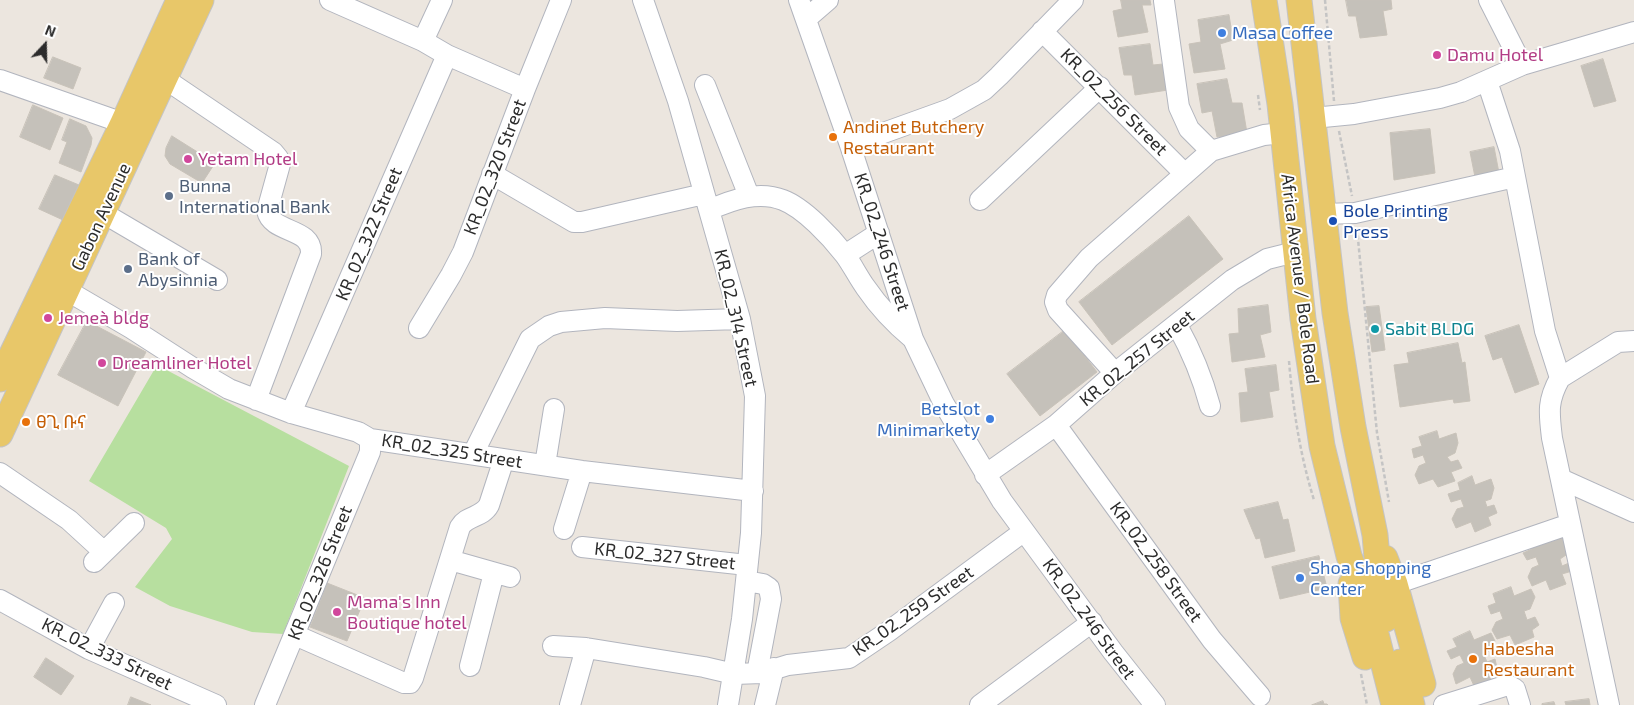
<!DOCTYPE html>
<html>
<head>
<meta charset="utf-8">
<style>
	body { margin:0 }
	#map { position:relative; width:1634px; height:705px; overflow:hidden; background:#ece6df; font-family:"Exo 2",sans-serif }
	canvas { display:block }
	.north { position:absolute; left:20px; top:20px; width:50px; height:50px; -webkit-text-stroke:4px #fff; paint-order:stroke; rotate:21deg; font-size:14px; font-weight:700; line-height:20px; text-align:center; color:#2c2c2c }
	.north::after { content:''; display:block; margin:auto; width:18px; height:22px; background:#2c2c2c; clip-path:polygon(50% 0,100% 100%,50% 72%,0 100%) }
</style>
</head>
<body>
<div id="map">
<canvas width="1634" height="705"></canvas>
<div class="north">N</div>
</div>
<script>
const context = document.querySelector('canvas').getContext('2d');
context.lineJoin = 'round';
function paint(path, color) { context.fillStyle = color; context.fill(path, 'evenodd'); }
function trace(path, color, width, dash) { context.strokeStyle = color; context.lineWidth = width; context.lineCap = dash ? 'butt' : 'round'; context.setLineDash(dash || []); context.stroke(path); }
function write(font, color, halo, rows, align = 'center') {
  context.font = font + ' "Exo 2","Noto Sans Ethiopic",sans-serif'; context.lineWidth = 4; context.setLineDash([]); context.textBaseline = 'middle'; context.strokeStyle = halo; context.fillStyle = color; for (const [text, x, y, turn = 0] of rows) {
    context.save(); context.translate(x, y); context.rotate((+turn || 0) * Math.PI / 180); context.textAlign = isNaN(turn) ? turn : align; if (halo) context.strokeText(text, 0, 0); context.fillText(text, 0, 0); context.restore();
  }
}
paint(new Path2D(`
	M157,365L349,466L283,634L252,632L170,606L135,587L172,539L166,528L89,481Z`), '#b7df9f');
const building = new Path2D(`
	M1121,0H1150L1151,5H1142L1148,32L1118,37L1113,11L1122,9Z
	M1346,0H1391L1392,9L1383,11L1387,35L1360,38L1356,16H1349Z
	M1229,15L1233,40L1220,44L1225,69L1194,73L1189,44L1201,42L1198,20Z
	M1150,44L1153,65L1163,64L1168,90L1135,95L1132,75H1124L1119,48Z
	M53,57L81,68L73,89L44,78Z
	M1603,59L1616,101L1594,107L1581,66Z
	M1227,79L1232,103H1242L1247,133L1217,137L1212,111L1202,113L1197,84Z
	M33,105L63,118L50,150L20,137Z
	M70,119L86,126L92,138L91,145L81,172L59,163L67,142L62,140Z
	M1430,129L1435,173L1394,180L1390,133Z
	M172,136L215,163L202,183L170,164L165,156L166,148Z
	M1494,147L1499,173L1475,177L1470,152Z
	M55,175L79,185L63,220L39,209Z
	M1189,216L1223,259L1112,345L1079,302Z
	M1268,305L1271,332L1260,335L1265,357L1232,362L1229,334L1239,333L1238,309Z
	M1379,306L1385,350L1372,352L1366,307Z
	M87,321L146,352L118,406L58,375Z
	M1519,325L1539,384L1515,393L1502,357L1493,360L1485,336Z
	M1065,330L1097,372L1040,416L1007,374Z
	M1458,343L1462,363L1465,362L1470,401L1454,403L1453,399L1400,407L1394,365L1409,363L1407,353Z
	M1276,365L1279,390L1269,392L1273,417L1241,422L1239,393L1248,392L1245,369Z
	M1437,431L1439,439L1456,433L1458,443L1455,453L1447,457L1451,462L1458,460L1462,468L1451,472L1455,481L1438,487L1433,479L1419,484L1415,475L1419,466L1426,463L1423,455L1414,458L1412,449L1422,446L1419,437Z
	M1472,476L1475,485L1491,479L1494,488L1491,499L1485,501L1487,507L1494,505L1497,513L1488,517L1491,525L1475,532L1471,522L1456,528L1452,519L1457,509L1464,507L1461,499L1451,502L1448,494L1460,490L1458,483Z
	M1278,502L1283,520L1288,519L1295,551L1265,558L1260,538L1256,539L1244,510Z
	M1547,532L1551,542L1566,536L1571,543L1566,555L1560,559L1562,566L1569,563L1572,571L1562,574L1566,584L1550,590L1546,580L1532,586L1528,577L1532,568L1539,565L1536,557L1527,560L1523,553L1532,549L1528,540Z
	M1319,556L1327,588L1280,599L1272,567Z
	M327,583L365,598L347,641L310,627Z
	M1511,587L1514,596L1531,589L1535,597L1530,609L1524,611L1527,620L1535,617L1539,625L1532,630L1534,637L1515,645L1510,635L1497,639L1492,630L1496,622L1503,619L1500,611L1491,614L1488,606L1496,603L1493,594Z
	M1470,631L1474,640L1491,633L1495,641L1489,651L1484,655L1487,662L1495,659L1497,668L1488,671L1491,681L1475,688L1470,677L1456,684L1453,674L1457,666L1464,663L1460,655L1451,659L1447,651L1457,647L1453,639Z
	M46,658L74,676L61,695L34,677Z
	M131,697L151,705H128Z
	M1589,699L1590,705H1566L1565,702Z
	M1323,701L1324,704H1327L1328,705H1312Z
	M1554,702L1555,705H1542V704Z`);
paint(building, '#c5c1ba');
trace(building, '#c8c2b9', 1);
const minor = new Path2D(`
	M330,0L423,41L447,55L525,89
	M643,0L678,101L740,319L755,396L751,533L742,619L728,705
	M799,0L850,145L913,339L944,404L1002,501L1113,652L1155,705
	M1489,0L1522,65
	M1164,1L1179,107L1189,129L1211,151
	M806,19L828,0
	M1042,31L1185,174
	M423,41L442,0
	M165,79L273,152L278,158L280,164L267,211C272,234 313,227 311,254L256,400
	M0,80L123,123
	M1487,81L1510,151L1545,331L1560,378C1547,401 1549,413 1552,438L1609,705
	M705,85L749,196
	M1313,118L1354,114L1440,98L1461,92L1522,65L1634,32
	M850,145L950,109L984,90L999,76L1073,0
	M492,174L574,222H582L704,194
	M980,200L1100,87
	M709,210C732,200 758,190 783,200C804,208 831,237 845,255C853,266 858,277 866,288C879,307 894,323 912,338
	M103,213L217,280
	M1323,214L1355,213L1515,177
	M845,255L879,233
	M66,290L131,328L193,368L229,389L291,413L358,432L370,439L582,471L753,491
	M1177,325C1192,352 1202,376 1210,406
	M419,328L451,275L463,252L525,89L561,0
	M1115,373L1058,310L1055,302L1057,295L1089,258L1211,151L1264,135L1283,133
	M1560,378L1618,342L1634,341
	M291,413L447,55
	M1056,425L1212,640L1260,696
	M473,454L530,339L549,326L561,322L605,318L677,321L740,319
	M545,465L554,409
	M0,473L69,520L104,552
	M985,475L1056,425L1115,373L1232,280L1267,259L1295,252
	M1561,479L1634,512
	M564,529L582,471
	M582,547L747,565
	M450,560L510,577
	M94,562L134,523
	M746,581L763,584L769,588L771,599L757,673
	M1395,584L1570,524
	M0,600L89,649L216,705
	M295,635L404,683H410L413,678L460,527C467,515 482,518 489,505L504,459
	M553,646L586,648L704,667L734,674L762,673L788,665L849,658L889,631L1023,532
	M89,649L114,603
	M470,666L494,573
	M265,705L370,452V439
	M570,705L586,648
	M765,705L774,668
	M980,705L1092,622
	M1444,705L1508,685L1515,689L1520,705`);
const major = new Path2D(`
	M1264,0L1280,104L1303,319L1322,446L1349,556L1371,614L1394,705
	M1299,0L1335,313L1353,427L1375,535L1381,605L1386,619
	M0,379L123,123L179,0
	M0,434L201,0
	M1385,558L1395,584L1423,684
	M1351,584L1353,618L1365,657
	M1400,662L1412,705`);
trace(minor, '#b2b5be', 22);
trace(major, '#c4c4c4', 27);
trace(new Path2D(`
	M1325,0L1334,101
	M1258,95L1260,110
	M1339,131L1352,196
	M1357,229L1377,433L1389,502
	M1289,361C1293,409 1300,455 1314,500
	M1361,674L1367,705`), '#c4c4c4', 2.5, [4, 2.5]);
trace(minor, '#fff', 20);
trace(major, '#e8c769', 25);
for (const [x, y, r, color] of [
	[1222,33,5,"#3f7fe0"],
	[1437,55,5,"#d1479c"],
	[833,137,5,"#e8710a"],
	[188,159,5,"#d1479c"],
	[169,196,5,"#5c6f8a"],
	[1333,221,5,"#1a4fb4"],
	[128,269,5,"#5c6f8a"],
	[48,318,5,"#d1479c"],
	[1375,329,5,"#0f9aa8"],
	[102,363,5,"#d1479c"],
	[990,419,5,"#3f7fe0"],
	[26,422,5,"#e8710a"],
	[1300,578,5,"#3f7fe0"],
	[337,612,5,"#d1479c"],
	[1473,659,5,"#e8710a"]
]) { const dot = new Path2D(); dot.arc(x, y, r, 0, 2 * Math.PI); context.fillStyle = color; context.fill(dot); trace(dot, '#fff', 2); }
write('18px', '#366cbe', '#fff', [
	["Masa Coffee",1232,33],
	["Betslot",980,409,"right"],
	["Minimarkety",980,430,"right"],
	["Shoa Shopping",1310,568],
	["Center",1310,589]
], 'left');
write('18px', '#b23c85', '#fff', [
	["Damu Hotel",1447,55],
	["Yetam Hotel",198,159],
	["Jemeà bldg",58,318],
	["Dreamliner Hotel",112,363],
	["Mama's Inn",347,602],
	["Boutique hotel",347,623]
], 'left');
write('18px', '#2c2c2c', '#fff', [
	["KR_02_256 Street",1114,102,45],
	["KR_02_320 Street",495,167,-69],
	["Gabon Avenue",101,217,-65],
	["KR_02_322 Street",369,234,-67],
	["KR_02_246 Street",882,242,72],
	["Africa Avenue / Bole Road",1300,279,83],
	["KR_02_314 Street",736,318,77],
	["KR_02_257 Street",1137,358,-39],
	["KR_02_325 Street",452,451,9],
	["KR_02_327 Street",665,556,6],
	["KR_02_258 Street",1156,562,54],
	["KR_02_326 Street",320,573,-68],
	["KR_02_259 Street",913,611,-35],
	["KR_02_246 Street",1089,619,54],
	["KR_02_333 Street",107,654,26]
]);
write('18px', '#c56008', '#fff', [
	["Andinet Butchery",843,127],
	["Restaurant",843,148],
	["ፀጊ ቡና",36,422],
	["Habesha",1483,649],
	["Restaurant",1483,670]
], 'left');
write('18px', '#4e5e75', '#fff', [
	["Bunna",179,186],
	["International Bank",179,207],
	["Bank of",138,259],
	["Abysinnia",138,280]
], 'left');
write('18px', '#164399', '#fff', [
	["Bole Printing",1343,211],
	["Press",1343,232]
], 'left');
write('18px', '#0d838f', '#fff', [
	["Sabit BLDG",1385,329]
], 'left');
</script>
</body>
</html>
